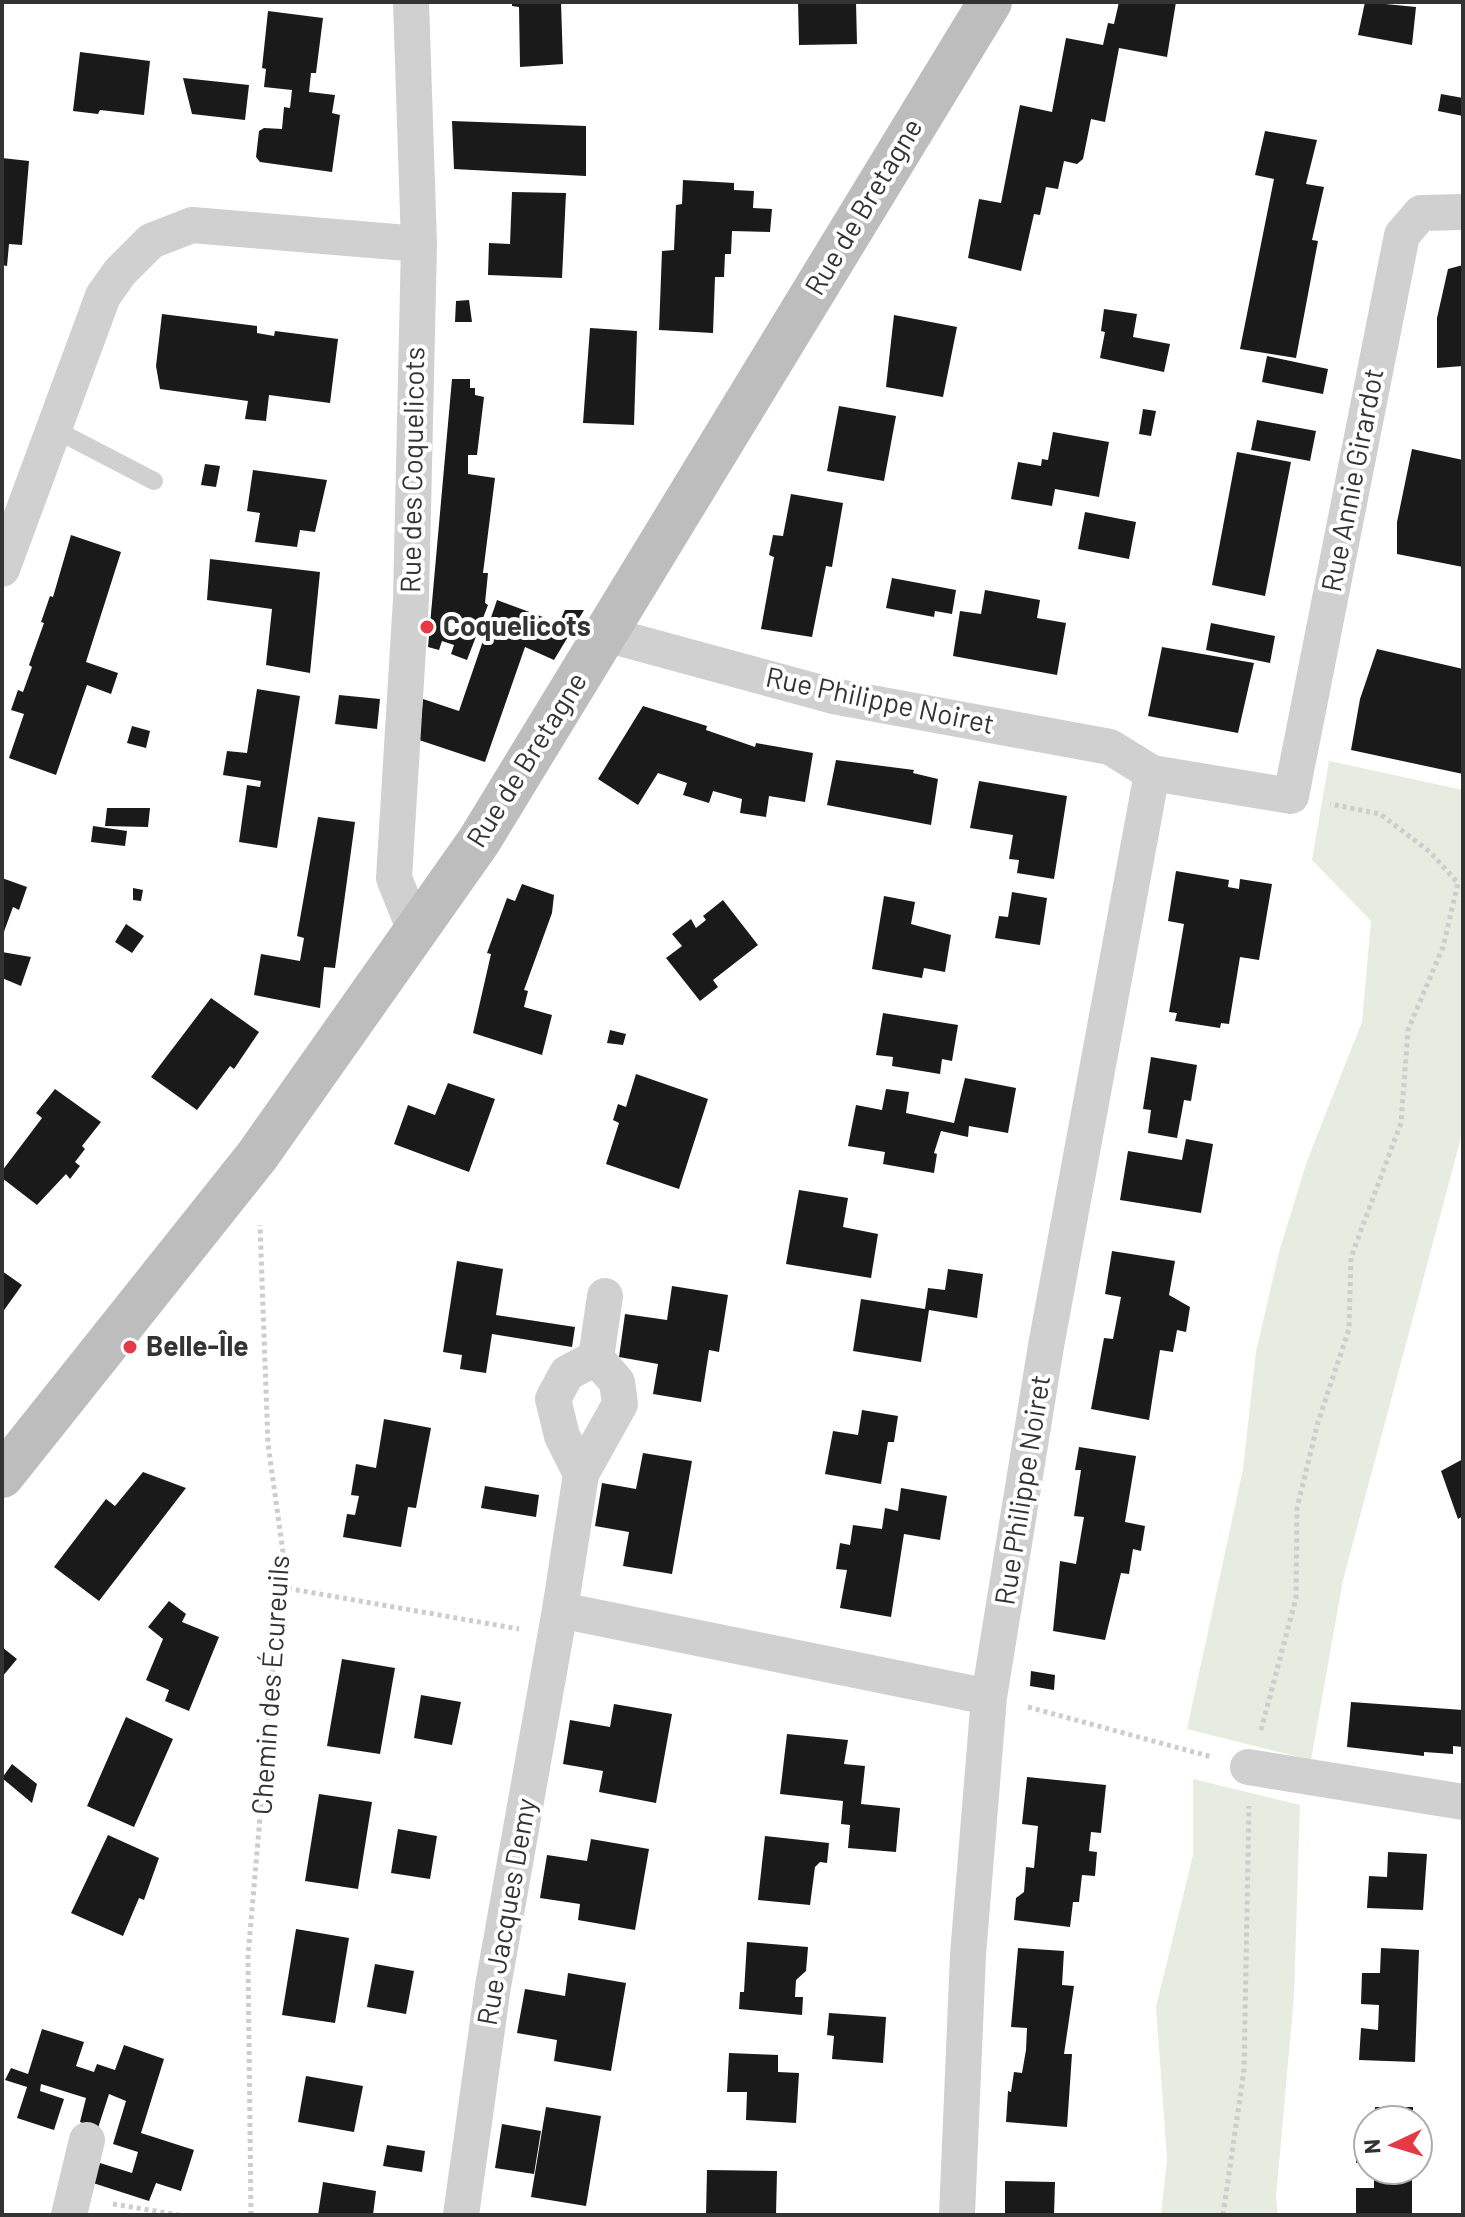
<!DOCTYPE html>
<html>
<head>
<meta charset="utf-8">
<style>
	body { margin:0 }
	#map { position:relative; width:1465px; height:2217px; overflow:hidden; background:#fff; font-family:Barlow,sans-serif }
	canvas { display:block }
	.frame { position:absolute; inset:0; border:4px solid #333; pointer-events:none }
	.north { position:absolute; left:1353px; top:2105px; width:80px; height:80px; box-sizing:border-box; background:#fff; border:2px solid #adadad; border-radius:50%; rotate:266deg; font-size:22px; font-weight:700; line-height:32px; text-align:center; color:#333 }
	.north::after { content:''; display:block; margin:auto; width:28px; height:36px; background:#e63946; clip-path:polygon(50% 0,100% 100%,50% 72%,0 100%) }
</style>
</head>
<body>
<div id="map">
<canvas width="1465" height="2217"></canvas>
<div class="frame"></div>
<div class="north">N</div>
</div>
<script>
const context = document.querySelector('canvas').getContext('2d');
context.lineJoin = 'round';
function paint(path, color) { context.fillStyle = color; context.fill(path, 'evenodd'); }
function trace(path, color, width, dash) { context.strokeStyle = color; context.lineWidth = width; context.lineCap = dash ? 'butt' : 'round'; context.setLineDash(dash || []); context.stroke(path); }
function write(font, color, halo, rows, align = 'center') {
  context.font = font + ' Barlow,sans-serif'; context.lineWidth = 8; context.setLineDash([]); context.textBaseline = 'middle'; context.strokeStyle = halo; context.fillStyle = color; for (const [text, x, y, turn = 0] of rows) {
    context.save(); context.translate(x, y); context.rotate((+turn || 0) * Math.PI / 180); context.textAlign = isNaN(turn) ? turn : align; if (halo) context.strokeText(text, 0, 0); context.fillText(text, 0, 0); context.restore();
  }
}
paint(new Path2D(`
	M1329,761L1463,790V1130L1343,1580L1311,1760L1187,1729L1243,1469L1256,1352L1279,1252L1307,1161L1362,1022L1371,921L1312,860Z
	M1193,1779L1300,1805L1294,1996L1276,2197L1278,2215H1161L1167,2159L1156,2007L1193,1855Z`), '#e6ecdf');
paint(new Path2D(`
	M512,2H561L563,64L520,67L519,7L512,6Z
	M798,2H856L857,44L799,45Z
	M1119,2H1176L1167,57L1119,48L1105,122L1091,119L1083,159L1077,164L1064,161L1058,189L1046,187L1040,215L1034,214L1021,271L968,258L979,199L1001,203L1020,105L1052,112L1066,38L1103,45L1108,23L1114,24Z
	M1365,2L1416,7L1412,45L1358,35Z
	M268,11L323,18L316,73H311L309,92L335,95L332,113L340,115L332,172L260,162L256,157L259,131L264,128L282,129L284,107L290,108L292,90L264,87L266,69L262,68Z
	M80,52L150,61L144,115L100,110L98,114L73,111Z
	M183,78L249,85L245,120L192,114Z
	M1441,94L1463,98V116L1438,111Z
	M452,121L586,126V176L454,169Z
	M1265,131L1317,140L1306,184L1324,187L1312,240L1318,241L1296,358L1240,349L1274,179L1255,175Z
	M2,158L29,161L22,245L9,244L7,266L2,265Z
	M683,180L734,183V190L754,191L753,208L772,209L770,232L732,231L731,254H725L724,277H715L713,333L659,330L662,251L674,250L676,205L682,204Z
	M512,192L566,193L562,278L488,275L489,243L510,244Z
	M1463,265V366L1437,368V318L1448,269Z
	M469,300L472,322H455L456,301Z
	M1104,309L1137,314L1133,337L1170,344L1164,372L1100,358L1105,332L1101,331Z
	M162,314L257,326V333L274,336L275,331L338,339L330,403L269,395L266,421L245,419L248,401L160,389L156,366Z
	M894,315L957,327L943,397L886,387Z
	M590,328L637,331L634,425L583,423Z
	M1267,356L1328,369L1323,394L1262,382Z
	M452,379H470V388H475V395L484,397L477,455H468V474L495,478L483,573H488L485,603L488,605L467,660L451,654L454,645L442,641L439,650L428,647Z
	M839,406L896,416L884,481L827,471Z
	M1143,409L1156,411L1151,436L1139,434Z
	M1257,420L1316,431L1310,461L1251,450Z
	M1053,432L1109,442L1099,497L1055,489L1052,506L1011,499L1018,462L1041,466L1042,459L1048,460Z
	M1412,449L1463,460V567L1397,554V522Z
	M1237,452L1291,462L1265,596L1212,585Z
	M205,464L220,466L216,487L201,485Z
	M253,470L327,480L315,532L300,530L297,547L255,542L260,513L247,511Z
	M791,494L843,503L832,567L826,566L812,637L761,629L774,557L769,555L773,535L783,536Z
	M1085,512L1136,522L1129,559L1078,549Z
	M71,535L121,552L86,662L118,673L111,694L87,685L56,775L9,758L24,714L11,710L18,690L23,692L32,667L29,665L44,623L41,622L50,596L53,597Z
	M210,559L320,572L310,673L266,665L272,609L207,600Z
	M892,578L956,590L952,614L935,611L934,617L886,608Z
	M985,590L1040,600L1037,618L1066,623L1057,675L953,656L960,611L981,614Z
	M497,600L559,623L565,610H584L554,660L525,647L485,762L419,740L423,699L459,711Z
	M1211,623L1275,636L1270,663L1206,650Z
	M1162,647L1254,663L1238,733L1148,716Z
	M1377,649L1463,669V774L1351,750L1360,699Z
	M257,689L300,696L277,848L239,842L247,785L260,787L261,781L223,775L227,751L247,753Z
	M339,695L380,699L377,729L335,724Z
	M643,706L707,726L706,730L755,747L756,743L813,753L805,802L769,796L766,817L740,813L742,799L713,791L709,803L683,795L687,783L658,773L638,805L598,779Z
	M132,726L150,731L146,748L127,743Z
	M836,760L914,770L913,773L938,779L931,825L827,805Z
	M979,781L1067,796L1054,879L1017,873L1019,860L1009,859L1013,835L970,828Z
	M107,808H150L148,827L105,826Z
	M318,817L355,822L335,968L324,967L320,1008L254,995L261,954L300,961L304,938L297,936Z
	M93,826L127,831L125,846L91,842Z
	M1176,871L1229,880L1228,887L1239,889L1240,879L1272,884L1259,960L1240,957L1229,1024L1221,1023L1220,1028L1175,1021L1177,1013L1169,1012L1184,924L1168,921Z
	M2,878L27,887L19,910L13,907L2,937Z
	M522,884L554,895L552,913L524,990L528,991L524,1007L552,1015L542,1055L473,1033L491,954L487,953L507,898L515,901Z
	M133,888L143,890L141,901L133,900Z
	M1012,892L1047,898L1040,945L995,938L999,916L1008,917Z
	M884,896L915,902L911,924L951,935L945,972L924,968L922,978L872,969Z
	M723,900L758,945L713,980L718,987L700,1001L666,958L682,946L672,934L691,919L696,928L706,920L703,916Z
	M126,924L144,936L132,953L115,942Z
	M2,952L31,957L21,986L2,978Z
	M211,998L259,1032L234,1069L230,1066L197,1110L151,1077Z
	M883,1013L958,1025L952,1061L942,1059L940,1074L892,1066L893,1057L876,1055Z
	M610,1030L626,1034L623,1045L607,1043Z
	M1151,1057L1197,1065L1191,1101L1184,1100L1177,1138L1148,1133L1151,1110L1143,1109Z
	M636,1074L708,1099L679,1189L606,1164L619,1123L613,1120L618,1104L626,1107Z
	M965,1078L1016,1088L1008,1133L969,1126L968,1137L941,1131L934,1153L937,1154L934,1173L883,1164L885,1152L848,1146L856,1105L882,1110L886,1089L909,1092L906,1113L954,1123Z
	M448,1083L495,1099L469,1172L394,1144L408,1105L435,1115Z
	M55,1089L101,1122L82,1146L85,1149L75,1162L80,1166L70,1179L66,1174L37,1205L2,1178V1171L42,1118L36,1113Z
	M1186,1139L1213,1144L1201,1213L1120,1200L1128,1151L1182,1160Z
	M799,1190L848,1198L843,1227L878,1234L871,1278L786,1264Z
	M1112,1251L1175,1261L1169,1295L1190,1307L1186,1332L1177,1330L1173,1352L1160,1350L1149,1420L1091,1409L1104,1338L1113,1339L1121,1297L1105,1294Z
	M457,1261L503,1269L496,1315L575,1327L572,1347L492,1334L486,1373L460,1369L462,1355L443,1352Z
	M948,1269L983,1274L977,1318L929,1310L921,1362L853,1351L861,1299L925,1309L928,1288L945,1290Z
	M2,1271L22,1285L2,1313Z
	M672,1286L728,1295L719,1352L709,1350L701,1402L653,1394L658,1364L619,1357L625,1314L667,1320Z
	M862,1410L898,1416L894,1442H888L881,1484L825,1474L833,1431L858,1435Z
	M384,1419L431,1428L416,1508L408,1507L401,1547L343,1537L347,1514L355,1515L359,1496L351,1495L356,1464L376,1468Z
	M1079,1447L1136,1456L1125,1522L1145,1526L1141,1551L1133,1549L1129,1574L1121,1573L1105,1640L1053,1631L1060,1561L1076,1564L1084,1517L1074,1516L1081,1470H1075Z
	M643,1453L692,1461L672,1574L623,1566L629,1532L595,1526L602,1483L636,1489Z
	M1463,1459V1516L1458,1519L1441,1471Z
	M143,1472L186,1488L99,1601L54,1567L106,1499L115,1506Z
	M485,1486L539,1495L536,1517L481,1508Z
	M901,1488L947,1496L940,1540L904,1534L891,1617L840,1608L847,1570L836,1569L840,1543L850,1545L853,1525L882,1529L885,1508L898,1511Z
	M169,1601L186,1614L182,1622L219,1637L189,1711L165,1701L169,1690L146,1680L163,1639L148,1627Z
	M2,1647L17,1659L2,1677Z
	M342,1659L395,1668L380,1754L327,1746Z
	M1031,1671L1055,1675L1054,1690L1030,1686Z
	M421,1695L461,1702L452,1745L414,1738Z
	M1351,1702L1463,1710V1747L1453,1746V1754L1424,1752V1756L1347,1747Z
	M614,1704L672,1714L656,1803L599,1792L603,1771L563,1764L570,1720L610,1727Z
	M126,1717L173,1739L134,1827L87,1806Z
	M787,1734L848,1740L844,1764L865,1766L861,1804L900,1808L896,1852L848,1848L850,1825L841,1824L843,1801L780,1794Z
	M12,1764L37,1784L32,1803L2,1778Z
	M1027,1777L1106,1785L1101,1833L1091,1832L1089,1851L1097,1852L1095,1876L1082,1875L1079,1902H1073L1070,1927L1014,1920L1016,1898L1024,1892L1026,1867L1034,1868L1038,1826L1022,1824Z
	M319,1794L372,1802L358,1889L305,1881Z
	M398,1829L437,1836L430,1879L391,1873Z
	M108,1835L159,1858L144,1900L139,1898L123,1936L71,1913Z
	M765,1836L829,1843L827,1863L820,1862L815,1867L810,1905L758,1900Z
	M591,1839L649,1849L635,1930L578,1920L580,1904L540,1898L547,1855L587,1861Z
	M1388,1852L1427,1854L1423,1910L1367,1908L1369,1876L1387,1877Z
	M296,1929L349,1938L335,2023L282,2015Z
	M747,1942L808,1947L806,1971L796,1980L795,1997H803L802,2015L739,2009L740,1992H744Z
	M1018,1948L1064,1951L1062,1985L1074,1986L1064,2054H1072L1067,2127L1006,2122L1008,2091L1011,2092L1014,2072L1022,2073L1026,2050L1027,2028L1011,2027Z
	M1381,1948L1419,1950L1415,2062L1359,2060L1361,2028L1378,2030L1379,2005L1361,2004L1362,1973H1380Z
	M375,1964L414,1971L406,2014L367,2007Z
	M568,1973L626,1983L611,2071L554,2061L557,2040L517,2033L525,1989L565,1996Z
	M829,2013L886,2017L883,2063L832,2059L834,2036L827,2035Z
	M42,2029L84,2042L76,2066L94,2072L97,2064L115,2070L124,2045L164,2059L141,2133L194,2150L181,2191L156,2183L149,2201L93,2183L100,2163L132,2173L138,2152L113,2144L126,2101L109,2094L98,2128L80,2122L86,2098L41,2084L40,2091L64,2099L54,2130L17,2118L27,2087L5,2080L11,2068L28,2074Z
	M729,2053L778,2055V2072L799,2073L796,2123L746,2120L747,2092H727Z
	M306,2076L363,2086L354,2132L298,2122Z
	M546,2107L601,2116L586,2206L531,2197Z
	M1375,2107H1413V2121H1374Z
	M502,2124L541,2131L534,2174L495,2168Z
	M1356,2132H1369V2163H1356Z
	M387,2145L425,2151L422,2172L383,2166Z
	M1374,2169H1412V2215H1356V2188H1374Z
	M707,2170L777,2171L776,2215H706Z
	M1005,2181L1055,2182L1054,2215H1005Z
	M323,2182L376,2191L373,2215H318Z`), '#1a1a1a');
trace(new Path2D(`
	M280,1587L519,1629
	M1028,1707L1212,1757
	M1261,1730L1296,1598L1297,1508L1318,1422L1349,1329L1351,1257L1401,1123L1408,1030L1443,947L1458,883L1430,852L1380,814L1330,804
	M113,2204L179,2215
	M251,2215L248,1956L283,1552L268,1444L260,1225
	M1223,2215L1244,2070L1249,1806`), '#cdcdcd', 5, [4, 4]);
trace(new Path2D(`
	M54,429L154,481`), '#d0d0d0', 18);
trace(new Path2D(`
	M411,2L419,244L411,599L394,878L416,933
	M2,569L103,296L120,272L151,241L192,225L419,244
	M605,634L833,696L1110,747L1152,773
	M581,1474L620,1404L617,1382L596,1358
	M560,1610L989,1697
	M1248,1767L1463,1802
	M69,2215L87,2140
	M461,2215L493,1986L560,1610L581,1474L562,1436L553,1399L567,1373L596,1358L605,1296
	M957,2215L968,1955L989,1697L1046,1346L1152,773L1291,796L1402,235L1421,213L1463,212`), '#d0d0d0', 36);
trace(new Path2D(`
	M2,1476L257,1156L479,841L990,2`), '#bdbdbd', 44);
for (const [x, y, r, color] of [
	[427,627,8,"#e63946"],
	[130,1347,8,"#e63946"]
]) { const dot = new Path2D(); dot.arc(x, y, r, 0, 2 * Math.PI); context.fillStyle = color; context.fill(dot); trace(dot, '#fff', 3); }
write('28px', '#333', '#fff', [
	["Rue de Bretagne",864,207,-59],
	["Rue des Coquelicots",413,470,-89],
	["Rue Annie Girardot",1353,480,-79],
	["Rue Philippe Noiret",880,701,12],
	["Rue de Bretagne",527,760,-58],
	["Rue Philippe Noiret",1023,1490,-81],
	["Chemin des Écureuils",271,1685,-86],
	["Rue Jacques Demy",507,1912,-80]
]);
write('bold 28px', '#333', '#fff', [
	["Coquelicots",443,627],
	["Belle-Île",146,1347]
], 'left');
</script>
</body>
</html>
